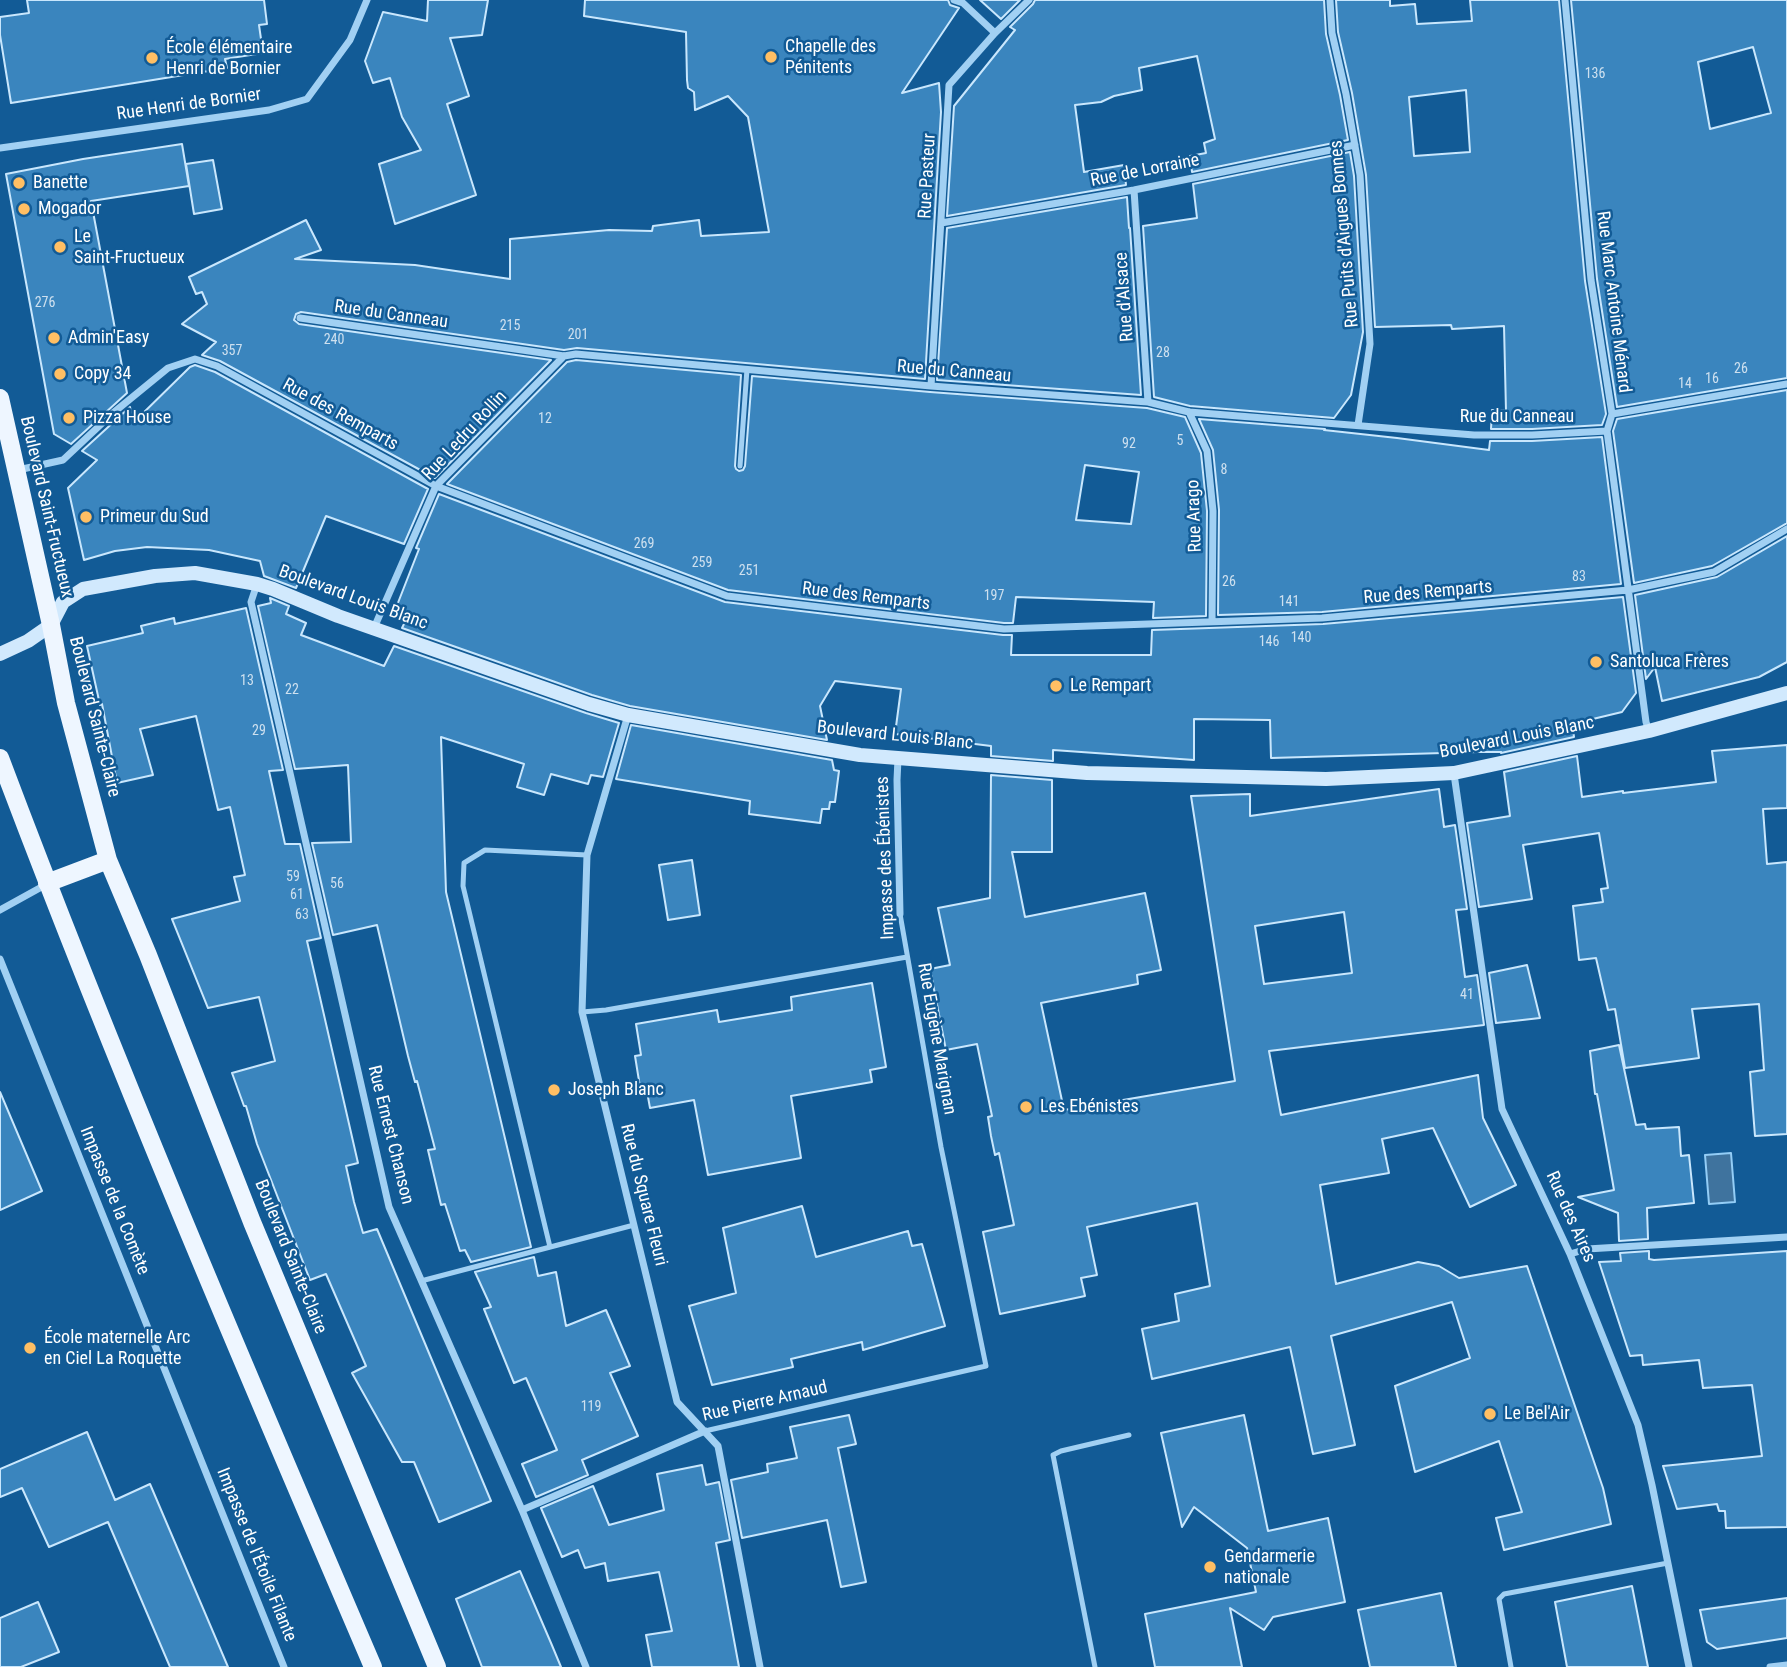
<!DOCTYPE html>
<html>
<head>
<meta charset="utf-8">
<style>
	body { margin:0 }
	canvas { display:block; background:#125b96 }
</style>
</head>
<body>
<canvas width="1787" height="1667"></canvas>
<script>
const context = document.querySelector('canvas').getContext('2d');
context.lineJoin = 'round';
function paint(path, color) { context.fillStyle = color; context.fill(path, 'evenodd'); }
function trace(path, color, width, dash) { context.strokeStyle = color; context.lineWidth = width; context.lineCap = dash ? 'butt' : 'round'; context.setLineDash(dash || []); context.stroke(path); }
function write(font, color, halo, rows, align = 'center') {
  context.font = font + ' "Roboto Condensed",sans-serif'; context.lineWidth = 5; context.setLineDash([]); context.textBaseline = 'middle'; context.strokeStyle = halo; context.fillStyle = color; for (const [text, x, y, turn = 0] of rows) {
    context.save(); context.translate(x, y); context.rotate((+turn || 0) * Math.PI / 180); context.textAlign = isNaN(turn) ? turn : align; if (halo) context.strokeText(text, 0, 0); context.fillText(text, 0, 0); context.restore();
  }
}
const water = new Path2D(`
	M1731,1153L1735,1202L1709,1204L1705,1155Z`);
paint(water, '#3f739e');
trace(water, '#93cdf6', 2);
const building = new Path2D(`
	M27,0H264L267,24L259,25L263,53L225,59L227,68L11,103L0,35V17L29,13Z
	M428,0H488L482,35L450,38L469,96L447,104L476,195L395,224L379,164L421,150L402,117L390,78L373,83L365,61L383,12L427,21Z
	M585,0H948L950,5L959,8L902,93L939,83L941,112L925,379L577,348L564,350L301,312L296,314L294,320L299,324L551,360L435,478L220,361L202,355L216,342L182,324L207,304L202,292L196,294L189,277L306,220L321,250L295,259L415,265L510,279V239L609,230L652,231L653,226L699,220L701,236L769,232L748,117L728,96L695,110L694,92L688,88L687,80L686,32L584,16Z
	M980,0H1020L1001,19Z
	M1035,0H1324L1326,34L1340,95L1348,140L1192,172L1190,156L1206,153L1204,143L1215,139L1197,56L1139,68L1142,90L1114,96L1101,102L1075,105L1084,172L1124,165L1126,185L947,216L954,106L1015,30L1010,27L1033,4Z
	M1336,0H1390V6L1415,4L1417,24L1472,21L1470,0H1559L1585,281L1606,414L1602,425L1532,429H1491L1492,410L1506,411L1504,326L1452,329L1451,325L1375,327L1366,175L1352,93L1338,32ZM1466,90L1470,152L1414,156L1409,97Z
	M1571,0H1787V378L1617,407L1597,279ZM1753,47L1771,113L1710,129L1698,62Z
	M182,144L189,186L91,201L127,393L71,444L54,434L6,174L83,159Z
	M1350,152L1354,176L1363,332L1351,395L1334,418L1190,406L1154,397L1143,226L1197,218L1193,184Z
	M213,160L222,209L194,214L186,164Z
	M1127,197L1129,228H1130L1141,395L937,380L947,228Z
	M576,360L741,375L735,466L736,469L739,471L743,470L745,466L752,376L930,392L1147,408L1185,417L1201,453L1207,511L1206,616L1153,618L1154,602L1016,597L1013,623H1004L728,590L447,484L567,362ZM1085,465L1139,472L1131,524L1076,520Z
	M195,365L215,372L428,489L404,544L326,516L296,588L264,576L260,561L209,550L147,547L115,551L84,560L68,488L97,460L82,451L130,407L133,423L190,367Z
	M1787,390V523L1712,566L1634,583L1613,431L1617,419Z
	M1199,419L1325,429L1324,430L1397,438L1489,450L1490,441H1532L1602,437L1621,584L1322,612L1218,615L1219,510L1213,450Z
	M439,494L725,602L1003,635H1012L1011,655H1151L1152,630L1323,624L1623,597L1636,693L1622,712L1572,724L1574,737L1501,753V752H1478L1271,758L1270,720L1194,719V760L1053,750V761L991,756V746L895,734L901,689L835,681L820,706L827,740L630,706L592,695L402,628L407,618L394,613L419,549L416,548Z
	M1787,536V662L1759,677L1662,701L1655,667L1646,679L1635,595L1717,577Z
	M270,598L289,606L286,614L306,623L301,635L384,666L394,646L586,713L619,723L603,777L591,775L588,784L551,774L544,795L517,787L524,764L441,737L446,892L531,1247L471,1262L465,1250L460,1251L445,1204L441,1205L428,1150L435,1149L417,1081L415,1082L408,1056L377,925L333,935L312,843L351,842L348,765L295,769L258,606L271,603Z
	M246,608L283,770L269,771L285,844H300L321,938L307,941L358,1163L346,1166L354,1202L363,1233L377,1229L491,1501L439,1522L414,1462H402L352,1373L366,1366L326,1274L310,1280L257,1144L246,1106H244L232,1073L275,1061L259,997L208,1008L172,919L240,901L234,877L245,875L230,807L218,810L196,716L140,729L153,775L117,783L102,704L100,705L87,646L143,633L141,626L174,618L175,624Z
	M631,725L832,760L834,770L839,771L835,802H830L829,809H822L820,823L749,814L750,801L616,779Z
	M1787,745V808L1763,809L1767,864L1787,862V1134L1755,1136L1750,1072L1764,1070L1759,1004L1692,1009L1699,1058L1625,1068L1615,1009L1608,1010L1596,958L1579,960L1573,906L1603,902L1601,889L1608,888L1599,833L1523,845L1532,899L1479,907L1467,823L1510,816L1504,772L1577,756L1582,797L1623,791V793L1716,782L1712,751Z
	M991,775L1052,780V852H1012L1025,917L1145,893L1161,970L1137,975L1138,984L1041,1003L1064,1110L1235,1081L1191,796L1250,794V816L1439,789L1444,827L1455,825L1467,909L1456,910L1465,977L1477,975L1484,1025L1269,1051L1281,1115L1478,1075L1483,1118L1516,1185L1470,1207L1433,1128L1382,1139L1389,1173L1320,1185L1336,1284L1418,1262L1439,1266L1459,1278L1527,1266L1603,1488L1611,1524L1504,1550L1496,1518L1522,1512L1499,1441L1415,1472L1395,1386L1470,1358L1452,1302L1331,1336L1355,1445L1313,1454L1290,1347L1152,1379L1142,1329L1179,1321L1175,1294L1210,1286L1197,1203L1087,1227L1097,1275L1081,1278L1085,1296L1000,1314L983,1232L1014,1225L999,1153L995,1155L991,1136L988,1117L992,1116L977,1044L946,1050L930,969L950,965L938,908L990,898ZM1344,912L1352,973L1264,984L1255,926Z
	M692,860L700,915L668,920L659,865Z
	M1527,965L1540,1018L1496,1023L1489,973Z
	M872,983L886,1067L870,1070L872,1082L791,1096L801,1158L708,1175L694,1100L650,1108L646,1086L640,1087L635,1056L641,1055L636,1024L717,1010L719,1022L792,1010L791,997Z
	M1619,1045L1636,1125L1645,1124L1646,1129L1679,1127L1681,1156L1689,1155L1694,1203L1647,1208L1648,1239L1619,1241L1618,1213L1578,1197L1614,1190L1597,1094H1595L1590,1051Z
	M0,1092L42,1191L0,1210Z
	M802,1206L816,1257L908,1231L912,1246L922,1244L945,1326L863,1350L862,1342L791,1359L793,1367L712,1385L689,1306L736,1293L723,1228Z
	M1649,1251V1259L1654,1260L1787,1251V1527L1726,1528L1725,1511H1719L1717,1504L1677,1509L1663,1466L1762,1456L1752,1385L1703,1388L1699,1360L1643,1365L1642,1355L1630,1356L1599,1262L1621,1261L1620,1253Z
	M534,1257L538,1276L556,1272L566,1326L606,1310L630,1366L610,1373L638,1436L582,1460L588,1475L536,1497L522,1464L557,1450L526,1378L514,1383L484,1309L491,1307L475,1272Z
	M849,1415L856,1444L838,1448L866,1582L841,1587L827,1520L742,1538L731,1480L768,1472L767,1464L797,1458L790,1427Z
	M1244,1415L1268,1531L1328,1518L1345,1602L1273,1617L1264,1630L1230,1608L1242,1667H1155L1145,1614L1256,1592L1247,1548L1194,1507L1182,1527L1161,1433Z
	M87,1432L115,1500L150,1484L228,1667H170L108,1522L49,1547L22,1488L0,1497V1469Z
	M702,1465L706,1485L719,1482L730,1540L716,1543L739,1667H652L646,1635L672,1631L659,1572L608,1581L605,1563L585,1568L578,1550L562,1557L541,1508L593,1486L609,1525L664,1510L657,1474Z
	M520,1571L551,1643L561,1667H482L456,1599Z
	M1632,1586L1648,1667H1567L1555,1602Z
	M1441,1593L1456,1667H1370L1358,1610Z
	M1787,1598V1638L1717,1649L1707,1642L1700,1610Z
	M38,1602L59,1652L21,1667H0V1618Z`);
paint(building, '#3a85be');
trace(building, '#c9e7fd', 2);
trace(new Path2D(`
	M740,466L747,369
	M582,1012L606,1010L907,957
	M550,1247L463,886L464,863L485,850L587,855
	M421,1281L634,1225
	M705,1431L986,1366L941,1147L900,914
	M1095,1667L1053,1455L1061,1451L1129,1435
	M1511,1667L1499,1599L1504,1594L1668,1563`), '#a1d0f3', 5);
trace(new Path2D(`
	M954,0L963,3L995,33
	M1330,0L1332,33L1346,94L1360,175L1370,344L1358,425
	M1565,0L1591,280L1612,414L1607,431L1646,722L1649,731
	M0,148L269,110L307,99L350,40L367,0
	M1134,190L1148,402
	M941,223L1134,190L1355,145
	M300,318L564,356L576,354L931,386L1148,402L1189,412L1474,435H1532L1607,431
	M931,386L949,85L995,33L1029,0
	M1189,412L1207,451L1213,511L1212,622
	M1612,414L1787,384
	M18,470L63,460L113,413L168,368L195,359L217,366L436,486L727,596L1004,629L1322,618L1628,590L1714,572L1787,529
	M257,584L251,602L389,1207L522,1510L586,1667
	M374,628L436,486L564,356
	M628,715L587,855L582,1012L677,1402L718,1446L760,1667
	M898,759L897,780L900,914
	M1454,774L1502,1109L1570,1254L1638,1425L1652,1485L1689,1667
	M0,910L47,884
	M0,959L284,1667
	M1570,1254L1587,1249L1787,1237
	M522,1510L705,1431
	M1770,1667L1787,1665`), '#a1d0f3', 7);
trace(new Path2D(`
	M0,654L28,641L51,625L63,602L83,589L155,576L195,573L257,584L273,589L338,616L589,704L628,715L860,755L1087,773L1326,779L1454,773L1649,731L1787,693`), '#d1e9fd', 14);
trace(new Path2D(`
	M0,398L51,625L66,703L108,860L148,955L252,1222L437,1667
	M0,758C115,1064 244,1366 373,1667
	M47,883L108,860`), '#eef6ff', 18);
for (const [x, y, r, color] of [
	[771,57,7,"#ffbf64"],
	[152,58,7,"#ffbf64"],
	[19,183,7,"#ffbf64"],
	[24,209,7,"#ffbf64"],
	[60,247,7,"#ffbf64"],
	[54,338,7,"#ffbf64"],
	[60,374,7,"#ffbf64"],
	[69,418,7,"#ffbf64"],
	[86,517,7,"#ffbf64"],
	[1596,662,7,"#ffbf64"],
	[1056,686,7,"#ffbf64"],
	[554,1090,7,"#ffbf64"],
	[1026,1107,7,"#ffbf64"],
	[30,1348,7,"#ffbf64"],
	[1490,1414,7,"#ffbf64"],
	[1210,1567,7,"#ffbf64"]
]) { const dot = new Path2D(); dot.arc(x, y, r, 0, 2 * Math.PI); context.fillStyle = color; context.fill(dot); trace(dot, '#125b96', 2.5); }
write('14px', '#cee0ef', null, [
	["136",1595,74],
	["276",45,303],
	["215",510,326],
	["201",578,335],
	["240",334,340],
	["357",232,351],
	["28",1163,353],
	["26",1741,369],
	["16",1712,379],
	["14",1685,384],
	["12",545,419],
	["5",1180,441],
	["92",1129,444],
	["8",1224,470],
	["269",644,544],
	["259",702,563],
	["251",749,571],
	["83",1579,577],
	["26",1229,582],
	["197",994,596],
	["141",1289,602],
	["140",1301,638],
	["146",1269,642],
	["13",247,681],
	["22",292,690],
	["29",259,731],
	["59",293,877],
	["56",337,884],
	["61",297,895],
	["63",302,915],
	["41",1467,995],
	["119",591,1407]
]);
write('18px', '#fff', '#125b96', [
	["Chapelle des",785,47],
	["Pénitents",785,68],
	["École élémentaire",166,48],
	["Henri de Bornier",166,69],
	["Banette",33,183],
	["Mogador",38,209],
	["Le",74,237],
	["Saint-Fructueux",74,258],
	["Admin'Easy",68,338],
	["Copy 34",74,374],
	["Pizza House",83,418],
	["Primeur du Sud",100,517],
	["Santoluca Frères",1610,662],
	["Le Rempart",1070,686],
	["Joseph Blanc",568,1090],
	["Les Ebénistes",1040,1107],
	["École maternelle Arc",44,1338],
	["en Ciel La Roquette",44,1359],
	["Le Bel'Air",1504,1414],
	["Gendarmerie",1224,1557],
	["nationale",1224,1578]
], 'left');
write('18px', '#fff', '#125b96', [
	["Rue Henri de Bornier",189,105,-8],
	["Rue de Lorraine",1145,171,-11],
	["Rue Pasteur",928,176,-87],
	["Rue Puits d'Aigues Bonnes",1345,234,-95],
	["Rue d'Alsace",1125,297,-94],
	["Rue Marc Antoine Ménard",1613,302,83],
	["Rue du Canneau",391,315,8],
	["Rue du Canneau",954,372,5],
	["Rue des Remparts",340,415,29],
	["Rue du Canneau",1517,417],
	["Rue Ledru Rollin",465,436,-47],
	["Boulevard Saint-Fructueux",46,507,77],
	["Rue Arago",1195,516,-92],
	["Rue des Remparts",1428,593,-5],
	["Rue des Remparts",866,597,7],
	["Boulevard Louis Blanc",353,598,20],
	["Boulevard Sainte-Claire",94,717,76],
	["Boulevard Louis Blanc",895,736,6],
	["Boulevard Louis Blanc",1517,738,-11],
	["Impasse des Ébénistes",886,858,-92],
	["Rue Eugène Marignan",936,1039,80],
	["Rue Ernest Chanson",390,1135,76],
	["Rue du Square Fleuri",643,1195,76],
	["Impasse de la Comète",114,1201,68],
	["Rue des Aires",1570,1217,66],
	["Boulevard Sainte-Claire",290,1257,68],
	["Rue Pierre Arnaud",765,1402,-13],
	["Impasse de l'Étoile Filante",256,1555,68]
]);
</script>
</body>
</html>
